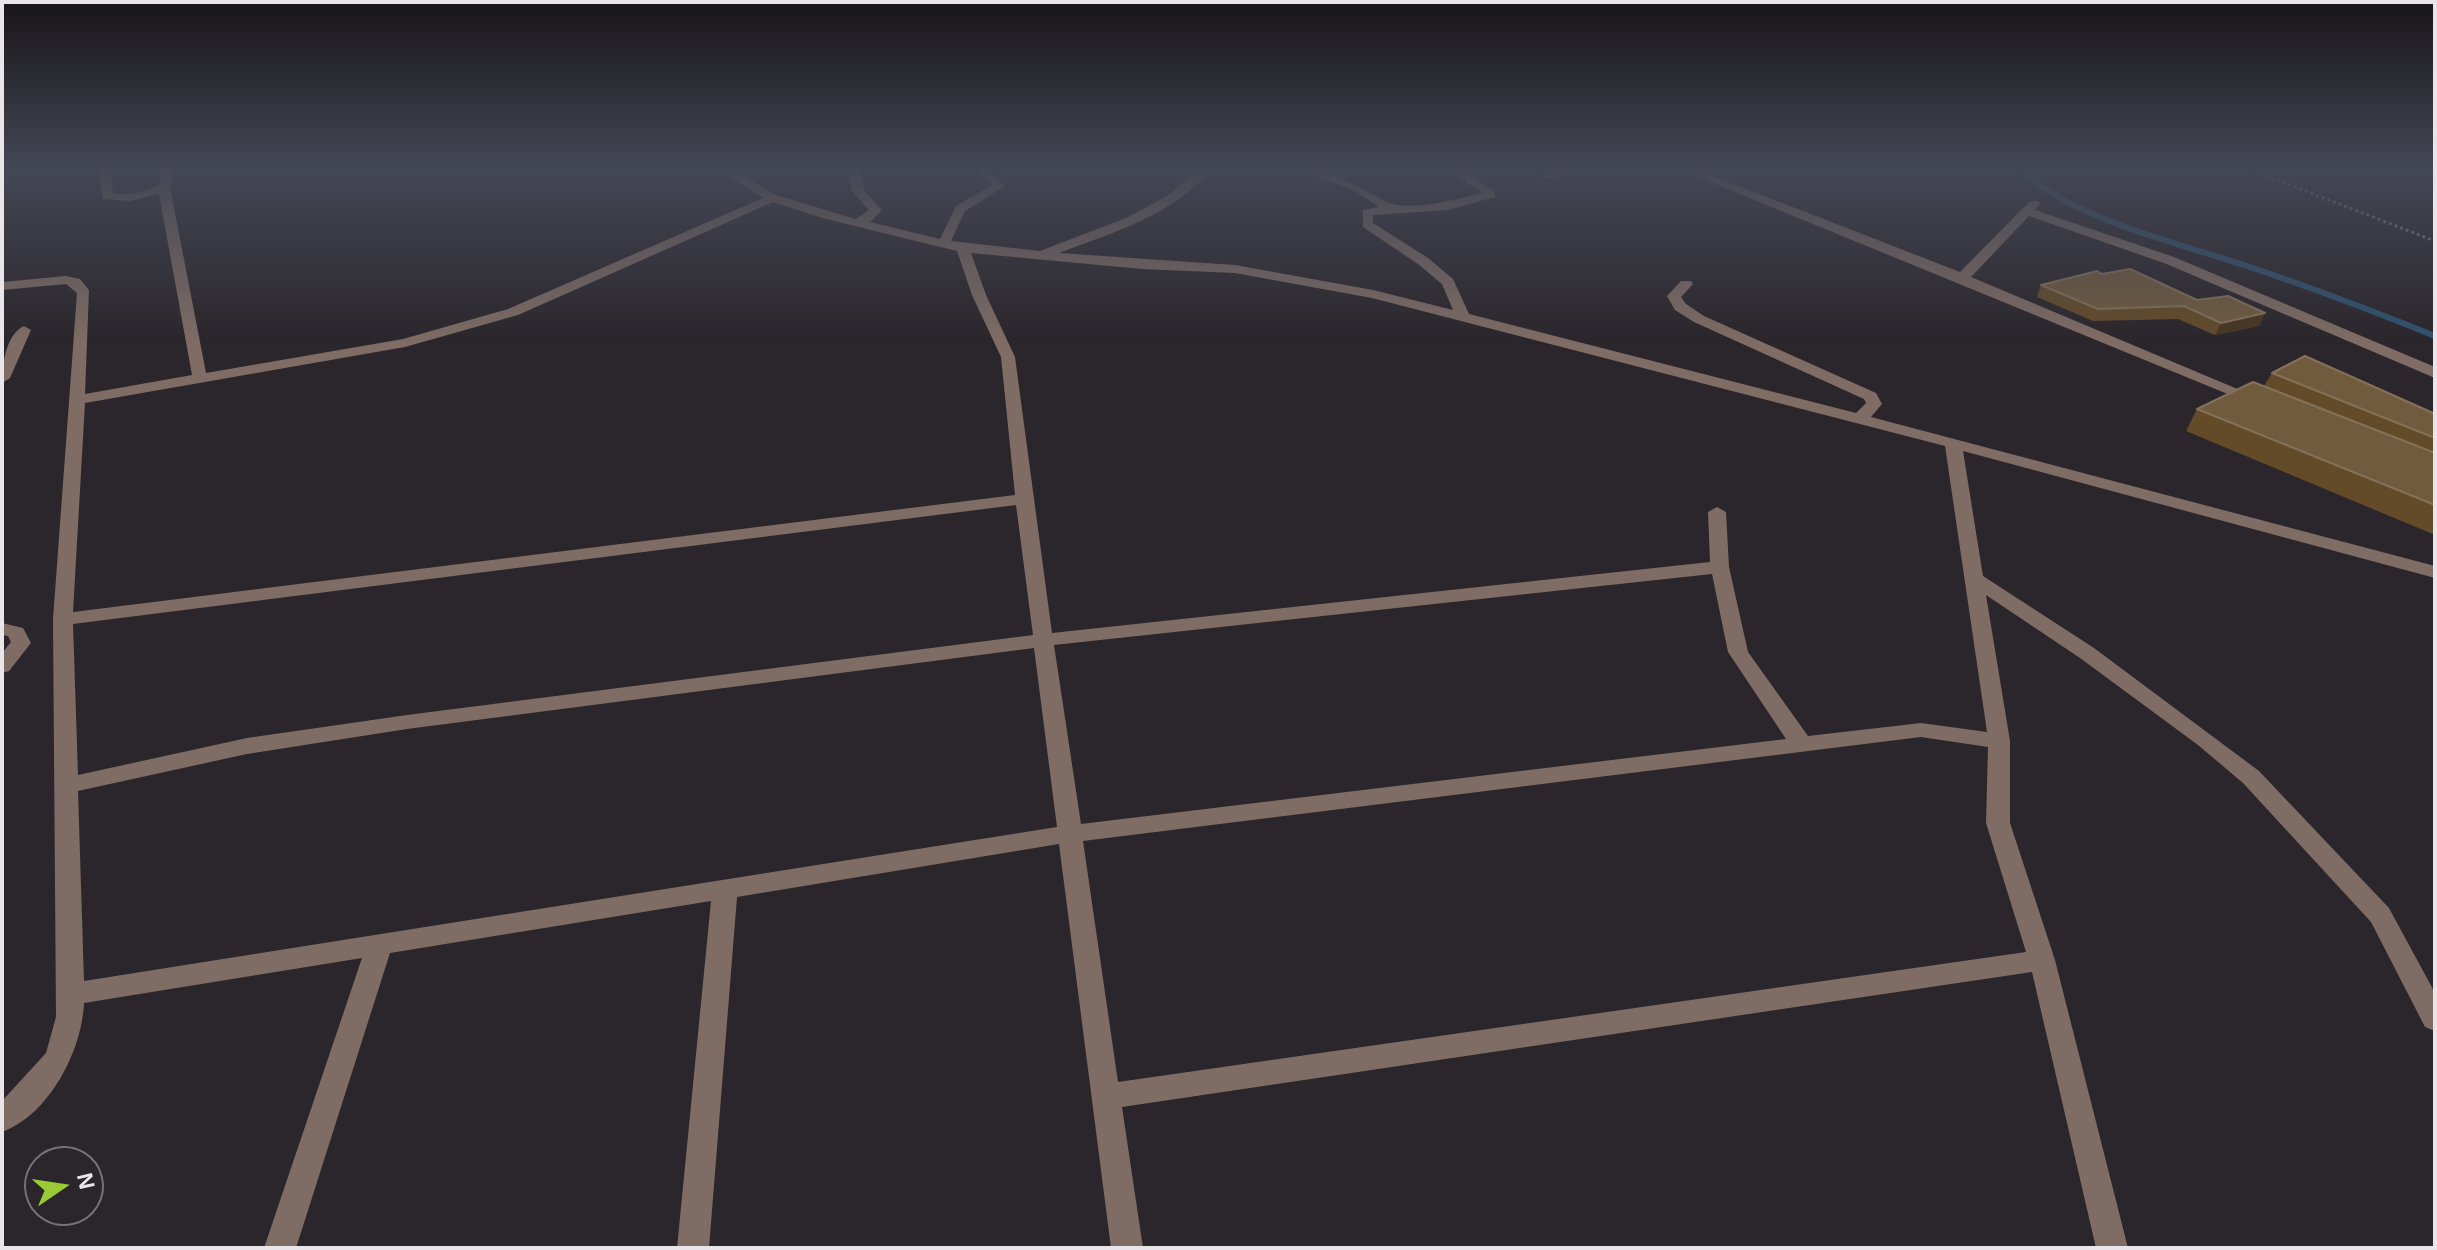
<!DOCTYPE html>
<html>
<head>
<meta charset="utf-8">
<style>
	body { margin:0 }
	#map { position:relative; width:2437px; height:1250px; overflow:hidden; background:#2b262b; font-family:Helvetica,sans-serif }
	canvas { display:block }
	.frame { position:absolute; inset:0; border:4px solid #e9e5e9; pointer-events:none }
	.north { position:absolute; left:24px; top:1146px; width:80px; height:80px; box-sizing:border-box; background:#2b262b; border:2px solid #777277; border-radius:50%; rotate:77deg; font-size:22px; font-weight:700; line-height:32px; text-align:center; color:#e9e5e9 }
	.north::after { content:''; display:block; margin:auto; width:28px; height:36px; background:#99cb35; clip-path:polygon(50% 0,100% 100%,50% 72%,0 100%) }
</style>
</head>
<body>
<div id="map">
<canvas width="2437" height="1250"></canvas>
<div class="frame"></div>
<div class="north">N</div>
</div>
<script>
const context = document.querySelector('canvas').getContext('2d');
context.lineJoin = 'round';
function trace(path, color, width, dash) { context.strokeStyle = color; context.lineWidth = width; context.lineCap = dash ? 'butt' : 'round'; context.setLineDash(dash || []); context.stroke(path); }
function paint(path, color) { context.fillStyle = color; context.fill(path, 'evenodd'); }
trace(new Path2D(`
	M2019,169C2081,223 2170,240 2247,266C2310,287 2373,311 2435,336`), '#2f516d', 6);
trace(new Path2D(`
	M2249,169L2435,241`), '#837f83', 3, [3, 3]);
paint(new Path2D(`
	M98,169H110L113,193C130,195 146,193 161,183L159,169H171L173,184L170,187L206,373L403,339L508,309L763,198L719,169H733L776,195L856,219L869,210L852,191L848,169H860L864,190L882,210L870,222L940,239L956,206L992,185L976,169H988L1005,186L965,211L951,241L1040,251L1126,218L1167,196L1199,169H1211C1175,215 1111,233 1059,253L1235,265L1373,290L1453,310L1442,284L1418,264L1363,227V210L1379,207L1355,191L1297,169C1334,168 1359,189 1390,203C1409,211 1461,199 1482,193L1448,169H1461L1495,191V197L1448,210L1373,215V223L1428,258L1453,279L1469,314L1856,413L1866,403L1864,399L1694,322L1675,310L1667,296L1681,281H1691L1693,284L1681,297L1686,304L1704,316L1876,393L1882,404L1871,417L2435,566V578L1963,451L1983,576L2094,648L2259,771L2389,908L2435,993V1031L2425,1027L2371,922L2243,783L2198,745L2080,658L1986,595L2010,741V823L2055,960L2128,1248H2096L2032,972L1122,1107L1143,1248H1111L1059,844L737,897L709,1248H677L711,901L390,953L296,1248H264L362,958L84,1003C82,1051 49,1115 2,1132V1101L46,1053L56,1017L53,619L77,293L66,284L2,290V282L66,276L80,279L89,290L85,394L192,375L159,194L130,201L103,199ZM773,202L822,218L957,251L972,295L1001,357L1015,495L73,612L85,403L405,347L518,315ZM971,253L1142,269L1235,273L1372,298L1945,446L1987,732L1921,723L1808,736L1748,652L1729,567L1726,512L1717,507L1708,512L1710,562L1052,633L1015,357L986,295ZM1016,505L1033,635L407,715L247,738L78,775L73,624ZM1712,574L1728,652L1786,739L1081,824L1054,645ZM1034,648L1057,827L84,981L78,791L247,754L407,729ZM1921,737L1988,747L1986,823L2026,952L1118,1082L1083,841Z
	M1569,169H1595L1546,179L1540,176Z
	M1679,169H1695L1960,272L2030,201H2038L2040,204L2035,210L2174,257L2435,367V378L2164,263L2029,216L1971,277L2266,401L2258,406L2252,404Z
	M24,326L31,330L10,378L2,383C2,365 6,334 24,326Z
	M2,623L23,628L31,643L9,671L2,673V653L11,642L8,636L2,635Z`), '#7f6c64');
paint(new Path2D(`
	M2102,274L2197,300L2265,313L2259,326L2215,335L2178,319L2093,321L2037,297L2041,285Z
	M2272,373L2435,413V535L2186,431L2197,409L2264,386Z`), '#634b29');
paint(new Path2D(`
	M2265,313L2259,326L2215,335L2221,323Z`), '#473521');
const building = new Path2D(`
	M2130,269L2197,300L2228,296L2265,313L2221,323L2184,306L2098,309L2041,285L2097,271L2102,274Z
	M2305,356L2433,413H2435V438L2272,373Z
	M2253,382L2435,453V505L2197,409Z`);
paint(building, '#715b3e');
trace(building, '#847159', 2);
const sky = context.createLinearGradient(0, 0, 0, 344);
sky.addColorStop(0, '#181518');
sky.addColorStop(0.49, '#444755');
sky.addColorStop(1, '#44475500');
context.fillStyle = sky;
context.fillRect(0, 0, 2437, 344);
</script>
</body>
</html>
